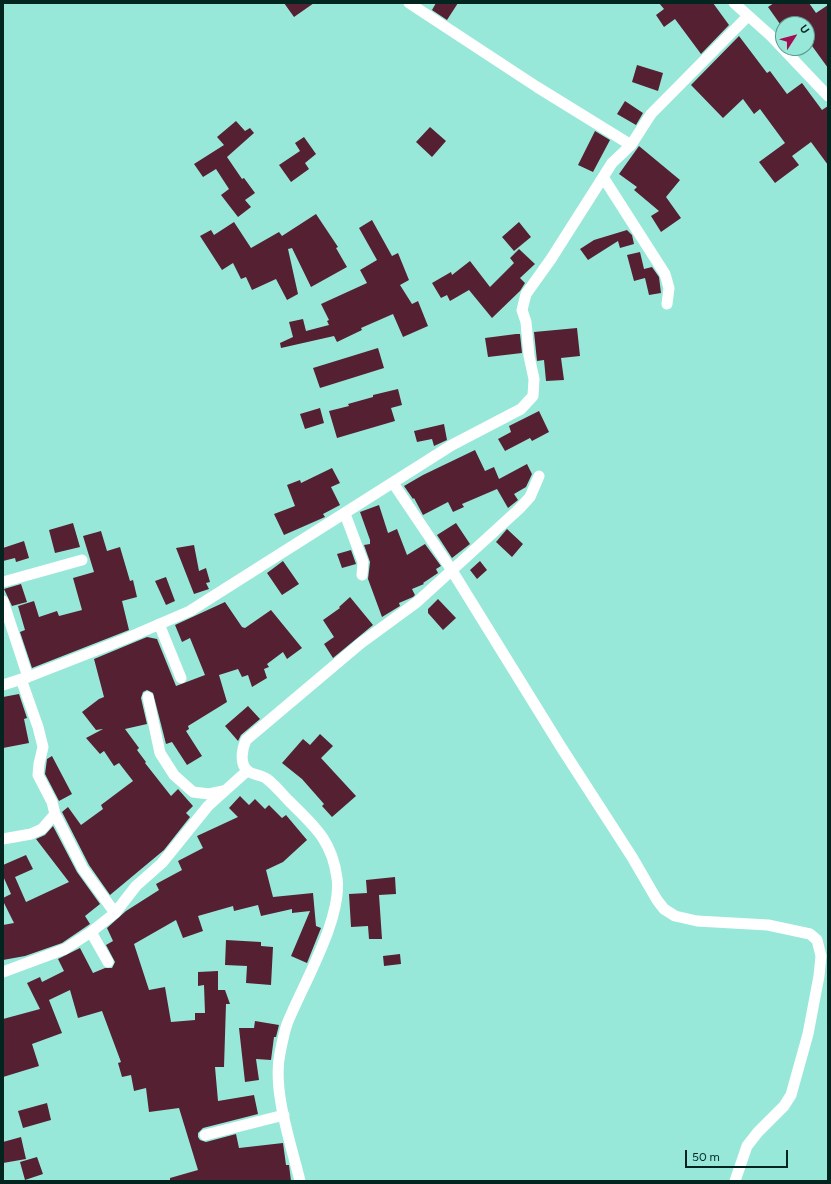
<!DOCTYPE html>
<html>
<head>
<meta charset="utf-8">
<style>
	body { margin:0 }
	#map { position:relative; width:831px; height:1184px; overflow:hidden; background:#98e8d9; font-family:Figtree,sans-serif }
	canvas { display:block }
	.frame { position:absolute; inset:0; border:4px solid #022520; pointer-events:none }
	.north { position:absolute; left:775px; top:16px; width:40px; height:40px; box-sizing:border-box; background:#98e8d9; border:1px solid #5c9a8f; border-radius:50%; rotate:54deg; font-size:11px; font-weight:700; line-height:16px; text-align:center; color:#022520 }
	.north::after { content:''; display:block; margin:auto; width:14px; height:18px; background:#a20f52; clip-path:polygon(50% 0,100% 100%,50% 72%,0 100%) }
	.scale { position:absolute; left:685px; top:1150px; width:103px; height:18px; box-sizing:border-box; border:2px solid #022520; border-top:0; padding-left:5px; font-size:12px; line-height:14px; white-space:nowrap; color:#022520; -webkit-text-stroke:3px #98e8d9; paint-order:stroke }
</style>
</head>
<body>
<div id="map">
<canvas width="831" height="1184"></canvas>
<div class="frame"></div>
<div class="north">U</div>
<div class="scale">50 m</div>
</div>
<script>
const context = document.querySelector('canvas').getContext('2d');
context.lineJoin = 'round';
function paint(path, color) { context.fillStyle = color; context.fill(path, 'evenodd'); }
function trace(path, color, width, dash) { context.strokeStyle = color; context.lineWidth = width; context.lineCap = dash ? 'butt' : 'round'; context.setLineDash(dash || []); context.stroke(path); }
paint(new Path2D(`
	M284,3H314L294,17Z
	M436,3H458L447,20L432,10Z
	M659,3H713L729,25L701,54L675,19L664,27L656,15L664,9Z
	M774,3H809L816,13L828,5V68L807,39V24H780L768,7Z
	M739,36L767,73L770,71L787,94L802,83L822,110L828,106V165L811,142L792,156L799,165L775,183L759,162L785,143L760,109L754,114L743,99L723,118L691,85Z
	M637,65L663,73L658,91L632,82Z
	M625,101L643,113L636,125L617,114Z
	M236,121L245,131L250,128L254,133L227,157L242,179L244,178L255,193L245,200L251,207L238,217L221,195L229,189L216,169L203,177L194,164L224,145L217,137Z
	M430,127L446,141L432,157L416,142Z
	M595,131L610,140L593,172L578,165Z
	M304,137L316,154L305,163L309,169L291,182L279,165L300,151L295,143Z
	M639,146L680,180L666,197L681,218L661,232L651,216L659,211L634,190L637,187L619,174Z
	M316,214L338,247L336,248L347,267L311,287L292,248L288,249L298,294L287,300L276,279L252,290L246,277L241,279L233,263L222,270L200,236L211,230L214,235L234,222L251,248L279,232L282,236Z
	M372,220L392,256L398,253L409,280L400,285L412,304L418,301L428,326L403,337L393,314L361,328L362,330L337,342L334,336L281,348L280,343L293,337L289,322L303,319L306,331L329,325L327,321L329,320L321,304L367,283L360,270L377,260L359,228Z
	M519,222L531,237L514,251L502,237Z
	M627,230L632,235L634,244L620,248L618,241L588,260L580,249L594,240Z
	M519,249L535,264L520,278L525,283L520,291L492,318L469,290L450,301L447,295L441,298L432,283L451,272L452,275L470,261L490,287L514,263L510,258Z
	M640,252L644,269L652,267L659,277L661,293L649,295L645,278L634,281L627,255Z
	M577,328L580,356L561,358L564,380L546,381L544,360L537,361L534,332Z
	M516,334H520L522,353L488,357L485,338Z
	M378,348L384,368L320,388L313,368Z
	M398,389L402,405L391,408L395,421L337,438L329,411L349,406L348,404L373,397V395Z
	M320,408L324,423L305,429L300,414Z
	M539,411L549,432L532,441L530,438L505,451L498,439L511,432L509,426Z
	M444,424L447,440L434,446L432,439L417,442L414,431Z
	M475,450L485,471L494,467L499,479L527,464L532,474L526,487L514,494L518,500L508,508L497,489L462,504L464,507L453,512L448,502L423,515L414,498L413,499L404,486L423,475Z
	M332,468L340,483L331,487L340,505L323,514L325,517L284,535L274,514L295,506L287,485L300,480L301,483Z
	M379,505L388,533L397,529L407,555L425,544L441,566L436,569L438,573L423,583L424,584L412,589L415,595L413,597L399,603L400,606L382,617L368,579L370,562L364,545L370,544V540L360,512Z
	M73,523L80,547L55,553L49,530Z
	M456,523L470,544L452,558L437,535Z
	M507,529L523,544L512,557L496,542Z
	M101,531L107,551L120,547L130,581L133,580L137,597L122,601L129,630L32,668L20,632L25,630L18,606L34,601L39,617L57,611L59,616L82,610L73,578L94,572L83,536Z
	M24,541L29,558L16,562L15,558L3,561V548Z
	M194,545L199,571L206,568L210,582L206,583L209,589L194,594L176,548Z
	M351,550L356,564L342,568L337,554Z
	M283,561L299,584L282,595L267,573Z
	M480,561L487,570L477,579L470,570Z
	M166,577L175,601L166,605L155,581Z
	M21,584L27,602L12,606L4,589Z
	M350,597L373,625L333,658L324,644L334,637L323,620L340,608L339,607Z
	M438,599L456,618L443,630L428,613V609Z
	M225,602L242,627L245,628L271,610L302,648L287,659L283,652L267,664L269,667L264,669L267,678L252,687L248,675L242,677L238,669L219,675L227,702L188,726L189,729L186,731L202,756L187,765L172,742L166,744L153,693L147,690L143,692L141,698L147,724L125,729L139,748L137,750L146,762L145,763L171,796L178,789L193,806L186,813L190,817L164,850L110,895L89,865L62,812L68,807L81,825L103,809L101,805L133,781L119,763L114,766L104,751L100,754L86,738L103,729L96,730L82,712L99,699L104,697L94,659L147,637L157,639L176,686L205,675L190,638L182,642L175,625Z
	M19,694L27,718L24,719L29,743L3,748V697Z
	M248,706L260,719L241,735L238,741L225,726Z
	M320,734L333,746L321,758L356,796L332,817L322,806L324,804L302,779L282,763L303,739L310,745Z
	M52,756L72,794L59,801L45,774L47,759Z
	M240,796L249,805L255,799L265,809L269,805L282,818L286,815L307,840L283,862L266,870L273,897L313,893L316,926L321,928L307,963L291,956L310,911L292,913V909L261,916L258,905L234,911L233,906L198,916L203,931L183,938L176,920L134,944L149,990L165,987L171,1022L195,1020V1013H205L204,985L198,986V972L218,971V990H225L230,1004H226L224,1067H215L218,1101L254,1095L258,1114L203,1128L198,1133V1137L200,1140L206,1142L236,1134L239,1148L283,1143L286,1165H289L291,1181H170V1178L198,1170L179,1108L149,1112L146,1088L134,1091L131,1075L122,1077L118,1063L121,1062L102,1011L78,1018L70,990L49,1000L62,1033L32,1044L39,1066L3,1077V1019L40,1009L27,983L40,977L42,982L64,971L58,959L80,948L93,973L105,968H112L115,962L106,945L113,941L107,928L126,911L159,890L156,884L182,870L178,861L203,848L197,836L238,817L229,808Z
	M53,826L77,872L100,904L85,916L90,924L62,943L25,956L3,960V925L14,923L3,901V898L11,894L3,876V865L26,855L33,869L15,877L26,902L69,882L36,839L45,835Z
	M395,877L396,894L379,895L382,939H369L368,926L351,927L349,894L367,893L366,880Z
	M226,940L261,942V946L273,947L271,985L246,983L247,966L225,965Z
	M400,954L401,964L384,966L383,956Z
	M255,1021L279,1025L276,1037H274L271,1060L256,1059L259,1080L245,1082L239,1028H254Z
	M47,1103L51,1120L23,1128L18,1111Z
	M21,1137L26,1159L3,1163V1142Z
	M37,1157L43,1174L25,1180L20,1162Z`), '#552031');
trace(new Path2D(`
	M409,3L537,87L631,145
	M734,3L771,36L828,96
	M603,177L665,274L669,288L667,304
	M393,483L451,569L561,747L632,857L657,900L664,909L675,916L697,921L768,925L810,934L817,940L821,956L819,976L808,1034L791,1095L784,1106L758,1132L747,1146L735,1181
	M345,514L363,562L362,575
	M3,582L82,560
	M3,601L28,677
	M159,624L181,678
	M21,679L38,727L43,747L39,764L38,775L52,802L55,814L83,869L115,913
	M3,685L28,677L125,639L190,611L452,445L521,409L533,396L534,379L529,356L526,322L522,310L526,294L551,259L612,163L631,145L651,114L748,16
	M148,697L160,753L174,775L193,792L209,794L223,791
	M3,839L31,834L42,829L55,814
	M91,932L108,962
	M3,972L65,949L91,932L115,913L136,886L162,863L208,806L247,771
	M205,1135L284,1115
	M300,1181C291,1144 272,1090 280,1053C282,1043 284,1033 287,1024C302,986 343,918 337,878C332,840 314,826 289,801C282,794 275,785 267,779C262,775 253,775 248,771C239,764 242,749 246,740L361,643L417,602L519,509L530,497L539,476`), '#fff', 11);
</script>
</body>
</html>
